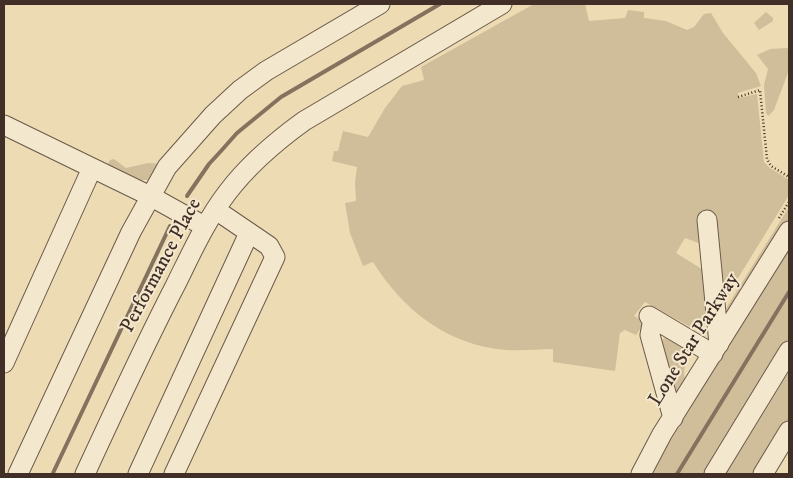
<!DOCTYPE html>
<html>
<head>
<meta charset="utf-8">
<style>
	body { margin:0 }
	#map { position:relative; width:793px; height:478px; overflow:hidden; background:#eddbb3; font-family:"IM FELL DW Pica",serif }
	canvas { display:block }
	.frame { position:absolute; inset:0; border:5px solid #402e27; pointer-events:none }
</style>
</head>
<body>
<div id="map">
<canvas width="793" height="478"></canvas>
<div class="frame"></div>
</div>
<script>
const context = document.querySelector('canvas').getContext('2d');
context.lineJoin = 'round';
function paint(path, color) { context.fillStyle = color; context.fill(path, 'evenodd'); }
function trace(path, color, width, dash) { context.strokeStyle = color; context.lineWidth = width; context.lineCap = dash ? 'butt' : 'round'; context.setLineDash(dash || []); context.stroke(path); }
function write(font, color, halo, rows, align = 'center') {
  context.font = font + ' "IM FELL DW Pica",serif'; context.lineWidth = 4; context.setLineDash([]); context.textBaseline = 'middle'; context.strokeStyle = halo; context.fillStyle = color; for (const [text, x, y, turn = 0] of rows) {
    context.save(); context.translate(x, y); context.rotate((+turn || 0) * Math.PI / 180); context.textAlign = isNaN(turn) ? turn : align; if (halo) context.strokeText(text, 0, 0); context.fillText(text, 0, 0); context.restore();
  }
}
paint(new Path2D(`
	M534,4H585L589,21L625,18L628,10L644,12V18L666,21L687,30L694,27L704,14L711,13L723,33L756,73L761,86L738,93V98L757,94L764,162L770,168L789,180V195L721,306L704,245L685,238L676,253L705,271L709,318L702,327L694,329L645,302L634,316L645,322L636,335L625,330L620,333L615,371L553,362V349C538,349 522,351 507,350C448,346 403,310 373,262L363,266L350,233L345,203L356,201L355,183L357,167L332,161L334,151H338L343,131L368,137L385,108L402,86L424,80L421,67Z
	M766,12L773,18V21L759,30L754,23Z
	M786,48L789,49V70L774,110L768,116L766,113L764,85L768,69L757,55L770,49Z
	M114,159L126,168L148,163L162,164L149,180H141L107,165L110,160Z
	M789,207V218L784,227L728,311L725,310Z
	M789,247V338L705,474H651L660,457Z
	M667,336L682,344L684,348L686,356L684,374L686,385L677,393H675L661,341Z
	M789,366V420L788,423L755,474H722Z`), '#d0be9b');
trace(new Path2D(`
	M187,196L209,164L221,151L237,133L281,97L440,4
	M53,473L170,226
	M677,474L789,292`), '#84725e', 4);
const minor = new Path2D(`
	M4,125L150,196L204,226
	M707,220L719,344
	M649,316L713,354
	M655,320L652,324L650,335L673,418
	M4,363L92,168
	M18,474L131,232L167,167L213,115L240,90L266,71L380,4
	M85,474C114,411 143,348 175,286C191,254 205,222 227,193C248,165 275,142 304,121L502,4
	M138,474L249,233
	M174,474L275,257L269,246L216,210
	M641,474L662,434L789,231
	M714,474L789,351
	M763,474L789,431`);
trace(minor, '#6b594a', 21);
trace(new Path2D(`
	M738,97L760,90L767,159L771,166L789,177
	M779,218L789,202`), '#402e27', 2.5, [1, 2.5]);
trace(minor, '#f3e8ce', 19);
write('20px', '#402e27', '#f3e8ce', [
	["Performance Place",162,266,-62],
	["Lone Star Parkway",695,340,-58]
]);
</script>
</body>
</html>
